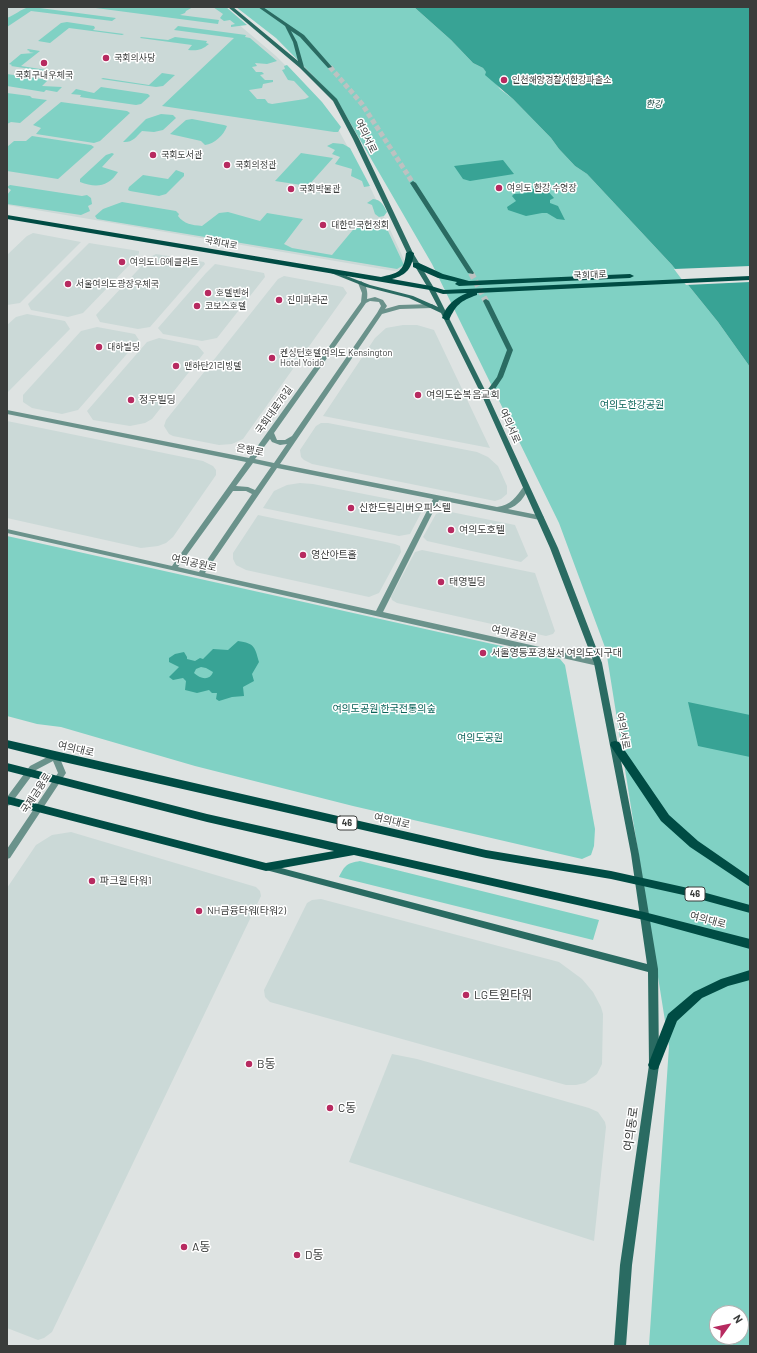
<!DOCTYPE html>
<html>
<head>
<meta charset="utf-8">
<style>
	body { margin:0 }
	#map { position:relative; width:757px; height:1353px; overflow:hidden; background:#dee3e2; font-family:Barlow,sans-serif }
	canvas { display:block }
	.frame { position:absolute; inset:0; border:8px solid #3a3c3b; pointer-events:none }
	.north { position:absolute; left:709px; top:1305px; width:40px; height:40px; box-sizing:border-box; background:#fff; border:1px solid #b0b1b1; border-radius:50%; rotate:57deg; font-size:11px; font-weight:700; line-height:16px; text-align:center; color:#3a3c3b }
	.north::after { content:''; display:block; margin:auto; width:14px; height:18px; background:#b72a60; clip-path:polygon(50% 0,100% 100%,50% 72%,0 100%) }
</style>
</head>
<body>
<div id="map">
<canvas width="757" height="1353"></canvas>
<div class="frame"></div>
<div class="north">N</div>
</div>
<script>
const context = document.querySelector('canvas').getContext('2d');
context.lineJoin = 'round';
function paint(path, color) { context.fillStyle = color; context.fill(path, 'evenodd'); }
function trace(path, color, width, dash) { context.strokeStyle = color; context.lineWidth = width; context.lineCap = dash ? 'butt' : 'round'; context.setLineDash(dash || []); context.stroke(path); }
function write(font, color, halo, rows, align = 'center') {
  context.font = font + ' Barlow,"Noto Sans KR",sans-serif'; context.lineWidth = 3; context.setLineDash([]); context.textBaseline = 'middle'; context.strokeStyle = halo; context.fillStyle = color; for (const [text, x, y, turn = 0] of rows) {
    context.save(); context.translate(x, y); context.rotate((+turn || 0) * Math.PI / 180); context.textAlign = isNaN(turn) ? turn : align; if (halo) context.strokeText(text, 0, 0); context.fillText(text, 0, 0); context.restore();
  }
}
paint(new Path2D(`
	M7,7H218L276,56L306,86L338,129L372,191L407,266L401,270L394,271L7,205Z
	M33,233L81,242L20,303L7,305V255L27,236Z
	M89,243L139,251V253L138,256L83,313L68,317L31,310L28,304Z
	M156,254L204,262L205,264L150,327L138,329L100,322L96,315L150,257Z
	M215,264L264,273L265,277L217,338L202,341L163,334L158,328L206,273Z
	M284,276L343,287L347,293L243,439L232,444L219,445L173,436L169,434L164,426L166,420L278,279Z
	M27,314L65,321L70,329L7,393V325L16,317Z
	M403,325H417L434,330L490,448L323,416L375,338L386,328Z
	M97,327L135,334L139,340L78,410L62,414L32,408L23,402V395L81,331Z
	M159,338L198,346L204,353L152,419L145,423L130,426L93,420L87,411L147,342Z
	M7,421L203,461L213,466L216,470V475L173,537L166,543L158,546L141,548L7,518Z
	M321,423H328L477,452L488,457L498,466L507,486V494L501,499L495,501L312,464L304,460L301,457L300,450L316,426Z
	M300,483L313,484L415,504L420,507L422,511L410,534L399,536L263,508L274,491L287,485Z
	M446,511L515,525L528,556L521,562L427,541L423,537L436,514Z
	M258,515L395,544L400,546L401,552L379,593L369,597L246,570L236,565L233,559V553Z
	M422,550L535,573L555,631L553,634L546,636L397,603L392,600L391,597L415,552Z
	M71,832L256,887L260,891L261,896L52,1332L44,1338L38,1340L7,1328V888L36,845L52,835Z
	M321,899L559,962L582,979L593,992L601,1007L603,1014L602,1064L597,1074L585,1083L576,1085H566L270,1002L265,997L264,990L307,903L312,900Z
	M392,1054L417,1059L589,1108L598,1112L605,1122L606,1127L594,1241L349,1162Z`), '#cbd9d7');
paint(new Path2D(`
	M29,7H32L116,18L112,21L31,11L7,27V18C15,15 21,9 29,7Z
	M88,7H193L186,11L185,13L180,15L219,20L218,24Z
	M213,7H226L247,25L231,27V25L235,24L230,20L224,21L220,18L223,14Z
	M236,7H414L451,40L473,63L483,68L500,89L513,99L551,138L559,149L575,166L587,174L672,265L718,322L750,367V1346H649L669,1046L606,650L559,523L432,264L337,100L276,38ZM717,1313H741V1337H717Z
	M67,22L94,26L95,28L93,30L124,34L122,35L69,28L50,43L38,41L61,23Z
	M178,26L246,35L245,37L250,38L277,61L267,64L255,63L257,66L252,67L256,72H262L264,74L260,75L265,80H273V82L263,84L262,88L249,90L257,99H265L268,103L272,104L305,99L309,97L294,81L288,80L282,70L285,69L284,66L287,65L322,102L341,127L338,132H334L162,106L234,38L174,30Z
	M141,37L168,40L175,37L207,41L206,43L209,44C202,50 197,51 188,50L192,45L140,38Z
	M28,49L40,51L21,66L66,73L64,74L11,66L12,65L9,64L21,54L34,53L29,52L30,51L27,50Z
	M162,73L175,75L163,86L156,87L101,79L103,78L149,85Z
	M7,74L48,80L42,86L62,87L57,92L46,90L44,92L7,86Z
	M101,87L148,94L150,96L141,104L136,105L80,97L81,95L71,94L76,89L94,93Z
	M7,93L30,96L32,98L47,100L20,123L11,122L7,124Z
	M61,102L127,111L130,113L100,141L94,143L36,134L41,128L33,125Z
	M161,114L173,115L176,118L163,130L154,132L142,131C136,137 132,143 123,142L146,119Z
	M192,119L224,125L227,126C224,135 214,144 205,145L201,141L170,134L186,120Z
	M32,136L91,145L94,147L58,179L7,171V147L14,141H26Z
	M333,143L343,144L350,148L370,186L364,187L362,181L351,176L352,169L335,164L340,157L332,154L335,150L327,146Z
	M112,153L114,154L102,167L118,172C108,187 96,188 80,182V179L106,155Z
	M301,153L333,158L308,186L275,181Z
	M176,170L184,173V176L166,194L159,196L130,191L128,190L129,187L143,175L168,179Z
	M10,185L82,196L87,195L91,198L92,204L88,206L90,211L81,215L7,204V195L11,190L7,187Z
	M373,199C381,200 383,204 387,212L384,216L379,217L375,214L372,205L367,203Z
	M122,202L176,211L179,214L178,216C184,224 192,225 202,226L219,213L228,212L260,221L267,213L303,219L284,244L292,248L332,255L357,225L386,230L388,231L404,265L397,269L97,219L95,216L103,209Z
	M7,536L560,659L565,665L595,829L594,846L591,855L582,859L353,806L195,766L61,727L37,724L7,716Z
	M360,861L599,920L593,940L339,877C345,865 347,863 360,861Z`), '#80d1c4');
paint(new Path2D(`
	M414,7H750V367L718,322L672,265L587,174L575,166L559,149L551,138L513,99L485,75L486,72L483,68L473,63L451,40Z
	M503,160L514,174L470,181L463,179L454,166Z
	M532,189H546L554,198L550,200V203L558,206L565,220L557,219L547,213H542L526,216L508,210L507,207L516,201L512,196L514,194L527,193L529,190Z
	M238,641C255,643 255,648 259,662L252,674L254,681L243,687L244,696L232,697L219,701L216,699L217,693H212L209,690L197,693L185,690L186,681L183,678L173,680L169,677L179,667L169,662V658L175,654L184,652L187,657V659L195,661L200,658L203,659L213,649L228,650ZM201,667L206,668L213,672C210,681 200,679 194,673L196,669Z
	M688,702L750,715V757L698,746Z`), '#38a395');
paint(new Path2D(`
	M750,266V282L686,285L674,269Z`), '#dee3e2');
trace(new Path2D(`
	M330,67L362,104L413,183`), '#bdc2c1', 5, [5, 2.5]);
trace(new Path2D(`
	M471,273L486,301`), '#bdc2c1', 6, [6, 3]);
paint(new Path2D(`
	M361,281C367,284 368,293 367,299L375,297L383,300L387,306L385,309L399,305L432,304L435,306L432,308L400,309L382,314L280,464L497,507C511,505 516,497 524,486H528L529,487C525,497 518,506 508,509L543,516L544,518L543,520H540L439,500L383,612L598,660L602,663L601,665L598,666L7,533V529L172,566L246,462L7,414V410L249,458L361,302L362,293L358,283ZM370,301L379,302L381,306L377,313L292,436L285,440H277L274,433L366,303ZM270,439L272,442L280,445L287,444L274,463L255,459ZM253,463L271,467L255,490L248,487L236,486ZM277,468L433,499L376,611L205,573ZM233,491H246L252,494L199,572L178,567Z
	M55,753L58,754L59,756L66,773L10,858L7,859V849L58,773L53,761L36,770L10,805L7,806V797L30,766Z`), '#6a928b');
paint(new Path2D(`
	M228,7H233L298,61L293,42L285,26L258,7H263L304,35L332,67L328,68L300,37L291,31L297,42L304,67L337,99L359,139L413,253L434,288L486,392L497,377L507,350L483,301L484,300L486,299L489,301L513,350L503,377L489,398L558,548L602,663L639,854L658,969L659,1065L632,1265L626,1346H614L620,1265L649,1065L648,972L266,870L263,869L261,867L263,865L266,864L647,964L631,854L594,663L550,548L483,398L441,313L409,298L366,287L331,273L336,272L370,285L413,296L438,307L428,288L407,253L353,139L333,101L300,68Z
	M413,181L416,183L474,273L473,274L468,273L410,183Z`), '#2a6b62');
paint(new Path2D(`
	M7,215L381,277C398,273 404,272 406,253L410,251L414,253C412,268 407,275 392,279L431,286L444,290L750,276V280L477,293V295C460,301 456,305 449,320H446L442,318C446,305 455,298 467,293L443,294L430,290L7,219Z
	M413,263H419L443,274L469,281L630,274L634,276L630,278L459,286L455,284L457,282L438,278L413,267Z
	M7,740L486,850L611,871L688,888L750,905V913L688,896L611,879L486,858L55,760L7,748Z
	M615,741L619,742L669,815L698,841L750,877V887L690,847L661,821L610,745L611,742Z
	M7,763L207,814L644,912L750,939V949L644,920L354,855L266,871L7,804V796L266,863L334,851L207,822L7,771Z
	M750,970V980L728,986L702,998L677,1021L658,1069L654,1070L650,1069L648,1065L668,1014L694,992L721,979Z`), '#004c44');
for (const [x, y, r, color] of [
	[106,58,4,"#b72a60"],
	[44,63,4,"#b72a60"],
	[504,80,4,"#b72a60"],
	[153,155,4,"#b72a60"],
	[227,165,4,"#b72a60"],
	[499,188,4,"#b72a60"],
	[291,189,4,"#b72a60"],
	[323,225,4,"#b72a60"],
	[122,262,4,"#b72a60"],
	[68,284,4,"#b72a60"],
	[208,293,4,"#b72a60"],
	[279,300,4,"#b72a60"],
	[197,306,4,"#b72a60"],
	[99,347,4,"#b72a60"],
	[272,358,4,"#b72a60"],
	[176,366,4,"#b72a60"],
	[418,395,4,"#b72a60"],
	[131,400,4,"#b72a60"],
	[351,508,4,"#b72a60"],
	[451,530,4,"#b72a60"],
	[303,555,4,"#b72a60"],
	[441,582,4,"#b72a60"],
	[483,653,4,"#b72a60"],
	[92,881,4,"#b72a60"],
	[199,911,4,"#b72a60"],
	[466,995,4,"#b72a60"],
	[249,1064,4,"#b72a60"],
	[330,1108,4,"#b72a60"],
	[184,1247,4,"#b72a60"],
	[297,1255,4,"#b72a60"]
]) { const dot = new Path2D(); dot.arc(x, y, r, 0, 2 * Math.PI); context.fillStyle = color; context.fill(dot); trace(dot, '#fff', 1.5); }
write('9px', '#3a3c3b', '#fff', [
	["국회의사당",114,58],
	["국회구내우체국",44,75,"center"],
	["인천해양경찰서한강파출소",512,80],
	["국회도서관",161,155],
	["국회의정관",235,165],
	["여의도 한강 수영장",507,188],
	["국회박물관",299,189],
	["대한민국헌정회",331,225],
	["여의도LG에클라트",130,262],
	["서울여의도광장우체국",76,284],
	["호텔벤허",216,293],
	["진미파라곤",287,300],
	["코보스호텔",205,306],
	["대하빌딩",107,347],
	["켄싱턴호텔여의도 Kensington",280,353],
	["Hotel Yoido",280,363],
	["맨하탄21리빙텔",184,366]
], 'left');
write('italic 9px', '#12423b', '#fff', [
	["한강",654,104]
]);
write('9px', '#3a3c3b', '#fff', [
	["국회대로",221,243,10],
	["국회대로",590,275,-3]
]);
for (const [x, y, w] of [
	[347,823,20],
	[695,894,20]
]) { const box = new Path2D(); box.roundRect(x - w / 2, y - 7, w, 14, 3); context.fillStyle = '#fff'; context.fill(box); trace(box, '#3a3c3b', 1); }
write('bold 9px', '#3a3c3b', null, [
	["46",347,823],
	["46",695,894]
]);
write('10px', '#3a3c3b', '#fff', [
	["여의서로",366,136,64],
	["국회대로76길",274,410,-55],
	["여의서로",510,426,66],
	["은행로",250,450,11],
	["여의공원로",194,563,13],
	["여의공원로",514,634,13],
	["여의서로",623,731,79],
	["여의대로",76,749,13],
	["국제금융로",36,793,-57],
	["여의대로",392,821,13],
	["여의대로",708,920,15]
]);
write('10px', '#3a3c3b', '#fff', [
	["여의도순복음교회",426,395],
	["정우빌딩",139,400],
	["신한드림리버오피스텔",359,508],
	["여의도호텔",459,530],
	["영산아트홀",311,555],
	["태영빌딩",449,582],
	["서울영등포경찰서 여의도지구대",491,653],
	["파크원 타워1",100,881],
	["NH금융타워(타워2)",207,911]
], 'left');
write('10px', '#0b645a', '#fff', [
	["여의도한강공원",632,405],
	["여의도공원 한국전통의숲",384,709],
	["여의도공원",480,738]
]);
write('12px', '#3a3c3b', '#fff', [
	["LG트윈타워",474,995],
	["B동",257,1064],
	["C동",338,1108],
	["A동",192,1247],
	["D동",305,1255]
], 'left');
write('12px', '#3a3c3b', '#fff', [
	["여의동로",631,1129,-82]
]);
</script>
</body>
</html>
